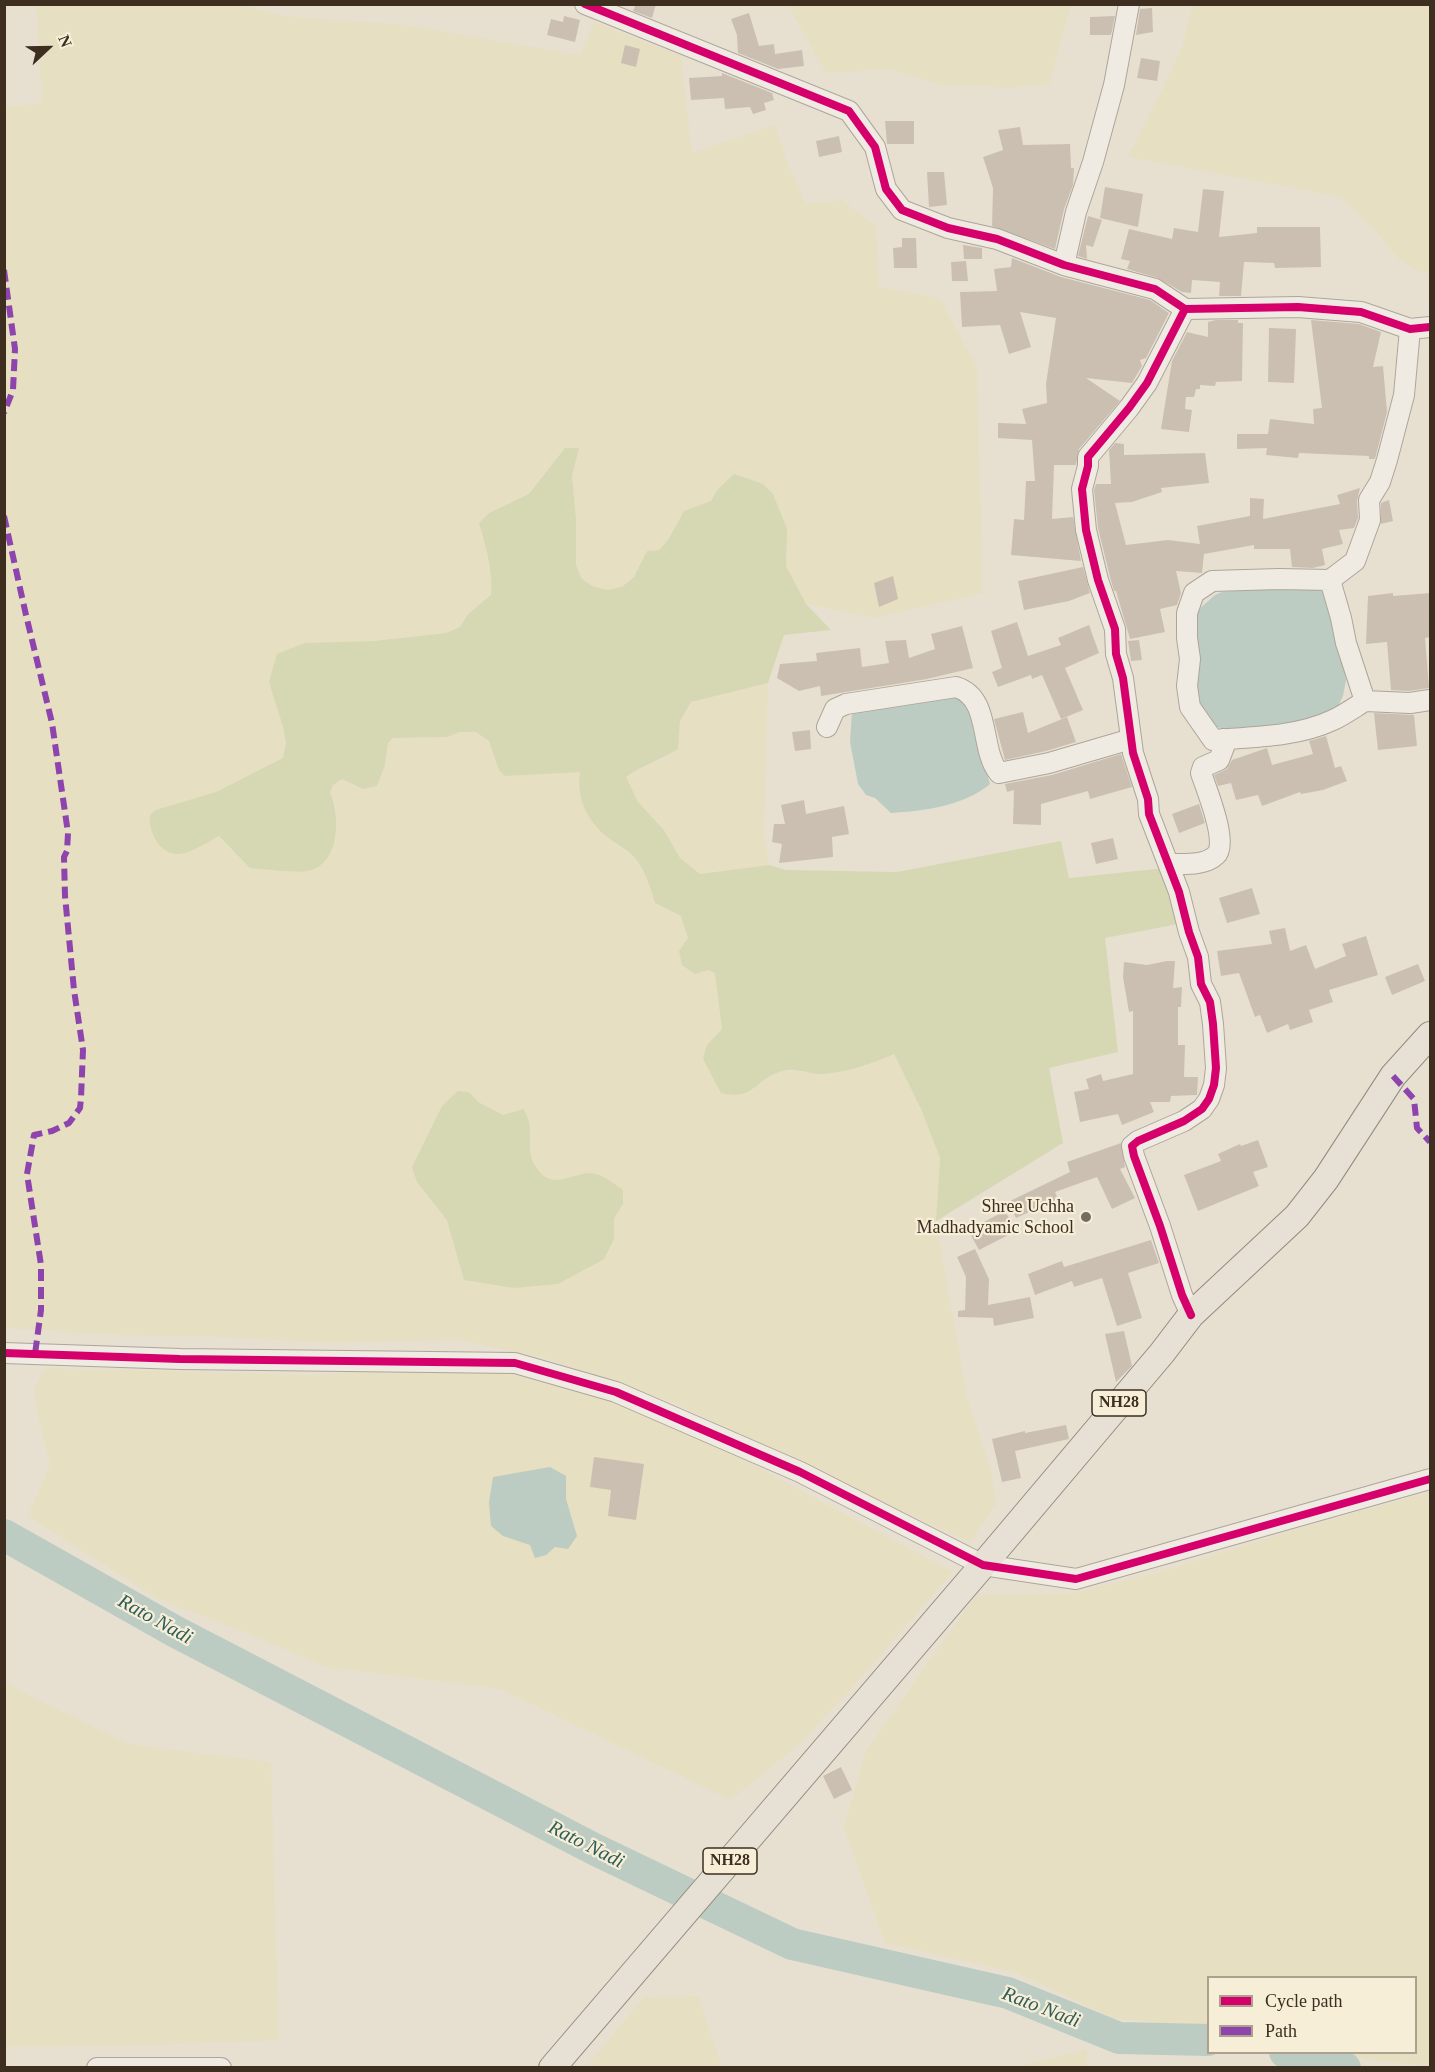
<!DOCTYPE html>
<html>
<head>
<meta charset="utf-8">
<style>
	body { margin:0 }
	#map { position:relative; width:1435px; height:2072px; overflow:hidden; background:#e7e0d1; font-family:"Times New Roman",serif }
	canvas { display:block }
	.frame { position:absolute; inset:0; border:6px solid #3d2e20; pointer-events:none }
	.legend { position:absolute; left:1207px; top:1976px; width:210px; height:78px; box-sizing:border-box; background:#f7eed8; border:2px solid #ada18e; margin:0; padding:8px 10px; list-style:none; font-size:18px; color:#3d2e20 }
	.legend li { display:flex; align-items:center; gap:12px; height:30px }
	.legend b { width:30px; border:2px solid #ada18e }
	.north { position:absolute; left:18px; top:18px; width:60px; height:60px; -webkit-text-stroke:4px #f7eed8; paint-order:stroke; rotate:68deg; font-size:16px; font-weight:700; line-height:24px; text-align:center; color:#3d2e20 }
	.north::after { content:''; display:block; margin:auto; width:21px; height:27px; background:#3d2e20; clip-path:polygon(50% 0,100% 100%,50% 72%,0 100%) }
</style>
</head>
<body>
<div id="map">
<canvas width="1435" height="2072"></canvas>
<div class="frame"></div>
<ul class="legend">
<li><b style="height:8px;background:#d6006c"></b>Cycle path</li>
<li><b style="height:8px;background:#8e44ad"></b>Path</li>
</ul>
<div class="north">N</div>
</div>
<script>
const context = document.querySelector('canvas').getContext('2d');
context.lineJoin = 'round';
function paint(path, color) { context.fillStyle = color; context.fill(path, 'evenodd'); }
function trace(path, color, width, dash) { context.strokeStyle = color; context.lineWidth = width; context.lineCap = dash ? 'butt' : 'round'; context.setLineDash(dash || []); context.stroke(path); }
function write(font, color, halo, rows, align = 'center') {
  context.font = font + ' "Times New Roman",serif'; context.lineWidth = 4.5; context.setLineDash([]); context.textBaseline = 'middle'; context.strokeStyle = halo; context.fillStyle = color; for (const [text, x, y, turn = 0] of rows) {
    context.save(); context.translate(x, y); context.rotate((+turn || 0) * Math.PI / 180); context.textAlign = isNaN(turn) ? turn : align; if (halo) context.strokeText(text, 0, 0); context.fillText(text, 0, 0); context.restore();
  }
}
paint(new Path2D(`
	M36,5H242L284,16L407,25L580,55L594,22L681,56L692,153L775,125L788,164L806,203L842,200L876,226L879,287L939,298L977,367L983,593L874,618L806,604L785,566L788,551L718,489L711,502L684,511L668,540L659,550L647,551L634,577L622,587L608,590L594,587L582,578L576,565V519L572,476L579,448H565L529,494L489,513L479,523L487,550L492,579L491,595L468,614L460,627L446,633L374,641L305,643L269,682L283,727L286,743L283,758L216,792L156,810L184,853L219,836L250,868L336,805L330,792L333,785L342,779L363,789L385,765L388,743L393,738L447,737L460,732H476L489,741L499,770L580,772L605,836L633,856L648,877L655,903L681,916L687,930L688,938L679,951L715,973L722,1029L707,1045L749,1093L771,1075L785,1070L822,1074L860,1068L894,1054L921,1109L940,1158L936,1221L967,1396L992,1474L996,1504L970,1542L802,1466L675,1403L544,1358L459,1340L331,1343L225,1337L109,1335L5,1328L4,107L42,103Z
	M788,5H1071L1049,84L1010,88L942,85L891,70L826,73Z
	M1192,5H1430V269L1422,274L1398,258L1377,232L1341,197L1128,157L1164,86L1183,44Z
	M768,683L764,833L769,865L700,874L680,858L664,830L638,802L625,777L640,767L661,760L678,749L680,721L691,702Z
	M45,1368L309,1375L417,1368L499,1371L603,1397L713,1441L770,1474L953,1572L850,1690L797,1746L731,1800L500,1689L326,1667L244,1632L158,1599L28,1516L50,1465L37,1413L34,1389Z
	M1430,1492V2067L1403,2063L1367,2060L1341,2053L1416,2052V1978H1208V2025L1190,2026L1113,2018L1017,1973L885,1943L844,1828L866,1751L976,1595L1073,1593L1157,1573L1297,1529Z
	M4,1681L30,1696L129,1744L271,1762L279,2040L132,2046L5,2047Z
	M698,1996L722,2067H586L644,1997Z
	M1087,2049V2067H1017Z`), '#e6dfc2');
paint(new Path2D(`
	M565,448H579L572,476L576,519V565L582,579L594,587L608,590L622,587L634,577L647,551L659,550L668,540L684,511L711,501L718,489L734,474L763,484L773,494L787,529L786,566L806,604L831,630L784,635L768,683L691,702L680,721L678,749C661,760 642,765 626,777L638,802L664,830L680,858L700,874L769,865L785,870L897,872L1061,841L1069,878L1166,868L1178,924L1105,938L1118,1052L1049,1068L1063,1143L936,1221L940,1158L921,1109L894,1054C871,1064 849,1072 823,1074C810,1075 795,1067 782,1071C754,1079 756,1101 721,1093L703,1059L707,1045L722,1029L715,973L708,970L695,974L682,965L679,951L688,938L681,916L655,903C650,886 646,871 634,857C627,849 616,844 607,837C587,820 576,798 580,772L505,776L499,770L489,741L476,732H460L447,737L393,738L388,743L385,765L377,786L363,789L342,779L333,785L330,792C340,816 341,865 307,871C293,873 265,869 250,868L219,836C208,842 197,849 185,853C162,859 148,834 150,815L156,810L216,792L283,758L286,743L283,727L269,682L277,654L305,643L374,641L446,633L460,627L468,614L491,595C493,570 486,547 479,523L489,513L529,494Z
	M458,1091L469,1092L478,1102L503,1115L524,1109C525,1113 528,1118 529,1122C532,1138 526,1153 536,1167C554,1196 577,1166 599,1175C607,1178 615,1185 623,1190V1204L614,1218V1239L604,1259L558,1284L514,1288L464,1280L447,1220L417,1182L412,1167L442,1106Z`), '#d6d7b3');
paint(new Path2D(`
	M1272,588C1294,592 1306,585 1330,593L1346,680L1343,696L1335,713L1293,724L1226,730L1214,726L1207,720L1198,701L1197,648L1194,639L1197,611L1215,595L1222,592Z
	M964,692L990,784C964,806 924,811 891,813L875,798L866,795L858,784L850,742L852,711Z
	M550,1467L566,1476V1499L577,1536L568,1549L555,1547L546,1555L535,1558L530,1545L503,1536L491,1526L489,1502L493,1477Z`), '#bcccc2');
trace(new Path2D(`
	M4,1535L176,1632L594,1849L792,1944L1008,1993L1119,2038L1208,2040
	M1285,2052L1345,2068`), '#bcccc2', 32);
paint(new Path2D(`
	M636,4H656L652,18L633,11Z
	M1152,8L1153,32L1136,35L1140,9Z
	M749,13L759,46L774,44L775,54L802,50L804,66L778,69L738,53L737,35L731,19Z
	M564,16L580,20L575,42L547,35L551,19L563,22Z
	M1115,16L1111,35H1090V17Z
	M625,45L640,49L636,67L621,63Z
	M1141,58L1160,61L1157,81L1137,78Z
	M722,73L772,93L774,100L764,103L766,110L753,114L750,107L725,109L724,98L691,100L689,78L722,76Z
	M885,121H914V144H887Z
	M1020,127L1023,145L1070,144L1071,168H1074L1073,185L1064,209L1055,249L992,226L993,188L983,157L1003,150L998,130Z
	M839,136L842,152L819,157L816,141Z
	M927,172H944L947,205L929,207Z
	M1105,187L1143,194L1138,227L1100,218Z
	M1203,189L1224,191L1219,237L1257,233V227H1320L1321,267L1275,268L1274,263L1244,262L1241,296H1219L1220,282L1192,280L1191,293L1182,292L1158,278L1127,269L1130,261L1121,259L1129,229L1172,239L1174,228L1198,232Z
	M1088,216L1102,220L1093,247L1086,245L1087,259L1078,256Z
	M902,238H916L917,268H894L893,248L902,247Z
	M963,245L982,248V259H964Z
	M1012,258L1061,277L1150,300L1169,313L1146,358L1140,360L1142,366L1132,383L1086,378L1120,401L1079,449L1076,465H1054L1052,519L1073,517L1081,561L1011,555L1014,519L1024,520L1026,481H1035L1032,440L998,438V423L1026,424L1022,409L1047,403L1046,384L1056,318L1020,312L1031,347L1009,354L1000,325L962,327L960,292L997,291L994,269L1011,267Z
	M966,261L968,281H952L951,262Z
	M1216,320H1238V323H1243L1242,381L1216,382L1215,386L1200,385V389H1196L1194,397H1186L1185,409L1192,410L1189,432L1161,429L1172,361L1187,332L1208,337V322Z
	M1311,320L1359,324L1381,332L1373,367L1383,366L1387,412L1375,459H1369V456L1299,453L1298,458L1266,455L1267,448L1237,449V434H1268L1270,419L1314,424L1313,409L1322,408Z
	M1269,328L1296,329L1294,383L1268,382Z
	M1115,443L1124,444V455L1205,453L1209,483L1161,488L1162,492L1132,502L1115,503L1126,545L1168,540L1200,544L1197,526L1250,516V498L1264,499L1263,519L1340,504L1337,495L1360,488L1357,501L1358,518L1354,528L1339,530L1343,544L1322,549L1325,565L1313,568L1292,567L1290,549H1254V545L1204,554L1202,573L1176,571L1181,593L1177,605L1160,609L1165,632L1130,639L1116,591H1114L1110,577L1098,528L1094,490L1096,484H1111L1109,450Z
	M1389,500L1393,521L1381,524V503Z
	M1083,567L1090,593L1069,601L1024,610L1018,581Z
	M893,576L898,599L879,607L874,583Z
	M1393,593V596L1431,593V637L1425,638L1429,688L1409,691L1391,690L1387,642L1366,644L1368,596Z
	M1017,622L1028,656L1061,645L1058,638L1089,625L1099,653L1065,668L1083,710L1061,719L1042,675L1032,679L1031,675L998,687L992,672L1002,668L991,631Z
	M962,626L973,668L927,679L821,696L820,686L799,691L777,678L780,664L817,661L816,653L860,648L862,667L889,663L885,641L906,640L909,658L935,649L931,634Z
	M1139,640L1142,660L1131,661L1128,641Z
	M1023,712L1028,733L1067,717L1076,742L1046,751L1005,760L994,719Z
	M1374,713L1414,715L1417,746L1378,750Z
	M810,730L811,749L795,751L792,732Z
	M1326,736L1335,768L1341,766L1347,781L1323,790L1301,794L1300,792L1262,806L1258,795L1236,800L1231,783L1218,786L1214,775L1227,769L1232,760L1267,748L1272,765L1313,754L1309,741Z
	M1121,754L1132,787L1090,799L1088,791L1041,804V825L1013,824L1014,790L1007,792L1005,784L1052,775Z
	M804,800L806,814L844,806L849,834L832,837L833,857L779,863L782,844L772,842L774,824H785L781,805Z
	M1199,804L1205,823L1179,833L1172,814Z
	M1113,838L1118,859L1096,864L1091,843Z
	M1252,888L1260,914L1227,923L1219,898Z
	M1285,928L1290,951L1306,945L1315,969L1346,956L1342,944L1366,936L1378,975L1329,990L1333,1002L1309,1010L1313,1022L1290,1030L1288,1024L1267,1033L1260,1015L1255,1017L1239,973L1221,976L1217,951L1272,944L1269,931Z
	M1167,961H1175L1173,988L1182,987L1181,1007H1178V1045H1185L1184,1077H1198L1197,1095L1171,1096L1170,1102H1150L1154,1112L1122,1125L1118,1114L1080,1122L1074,1092L1089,1089L1086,1079L1101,1074L1103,1081L1133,1074V1011L1129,1012L1123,977L1124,962L1147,965Z
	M1418,964L1425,981L1392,995L1385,977Z
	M1258,1140L1268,1167L1253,1172L1259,1186L1198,1211L1184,1175L1221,1161L1218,1154L1240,1144L1241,1146Z
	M1121,1143L1125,1167L1120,1169L1135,1198L1112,1209L1097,1177L1055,1192L1058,1199L1016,1218L1008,1202L1070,1172L1067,1162Z
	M1005,1211L1016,1231L979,1250L968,1230Z
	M1151,1240L1159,1263L1128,1273L1142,1318L1117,1326L1102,1278L1074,1287L1072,1281L1035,1295L1028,1274L1062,1261L1064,1267Z
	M975,1249L989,1279L988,1305L1030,1297L1034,1318L994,1326L993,1318L958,1317V1311L965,1310L966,1277L957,1257Z
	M1124,1331L1132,1366L1116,1382L1105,1334Z
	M1066,1425L1069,1439L1015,1451L1021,1478L1002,1482L992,1439L1025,1431V1433Z
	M594,1457L644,1464L636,1520L608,1516L611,1490L590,1487Z
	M841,1767L852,1790L834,1799L823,1776Z`), '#cbbfb2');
const minor = new Path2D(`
	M585,4L849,111L875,147L886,189L902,210L948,228L997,239L1064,265L1155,289L1185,309L1298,307L1361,312L1410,329L1430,327
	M1064,265L1076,212L1093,162L1114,85L1129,4
	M1185,309L1147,383L1129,408L1088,457V466L1082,489L1086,530L1098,580L1115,629L1116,654L1123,678L1133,753L1148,799L1149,814L1179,892L1189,932L1198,957L1201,984L1210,1002L1213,1024L1216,1068L1214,1085L1209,1099L1202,1109L1184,1121L1138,1141L1132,1146L1134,1156L1160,1226L1182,1295L1191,1315
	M1410,329L1404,395L1387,460L1380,482L1369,500L1370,520L1355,561L1330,580L1341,618L1346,643L1365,701L1410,703L1430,700
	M1330,580L1279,579L1212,581L1194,593L1187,613V638L1190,659L1187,686L1190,707L1213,740C1252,737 1297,737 1333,720C1344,715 1355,707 1365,701
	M827,727L835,709L846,704L956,687C992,698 979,749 999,773L1049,763L1131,739
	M1170,864C1184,864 1205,866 1216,855C1229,844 1206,788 1201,773L1203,767L1219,760L1224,747L1223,739
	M4,1353L180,1359L515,1363L616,1392L800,1472L983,1565L1076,1579L1430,1479
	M97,2068H221`);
const major = new Path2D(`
	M552,2068L983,1565L1162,1353L1191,1315L1297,1216L1326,1179L1393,1076L1430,1035`);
trace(minor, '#ada599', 22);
trace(major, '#928b80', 28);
trace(minor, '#efebe3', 20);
trace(major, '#e6e1d4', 26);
trace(new Path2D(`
	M4,270L15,349L13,390L4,413
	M4,516L26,615L52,723L68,833L67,851L64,857L65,896L74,990L83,1050L81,1098L80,1108L69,1123L52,1131L34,1135L27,1174L41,1265V1310L35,1354
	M1393,1076L1414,1099L1417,1128L1430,1142`), '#8e44ad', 6, [12, 6]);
trace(new Path2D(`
	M585,4L849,111L875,147L886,189L902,210L948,228L997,239L1064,265L1155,289L1185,309L1298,307L1361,312L1410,329L1430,327
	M1185,309L1147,383L1129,408L1088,457V466L1082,489L1086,530L1098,580L1115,629L1116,654L1123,678L1133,753L1148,799L1149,814L1179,892L1189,932L1198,957L1201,984L1210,1002L1213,1024L1216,1068L1214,1085L1209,1099L1202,1109L1184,1121L1138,1141L1132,1146L1134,1156L1160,1226L1182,1295L1191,1315
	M4,1353L180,1359L515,1363L616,1392L800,1472L983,1565L1076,1579L1430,1479`), '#d6006c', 8);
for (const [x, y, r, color] of [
	[1086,1217,6,"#786c5e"]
]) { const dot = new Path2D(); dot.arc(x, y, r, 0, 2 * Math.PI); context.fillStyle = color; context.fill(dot); trace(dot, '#f7eed8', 2); }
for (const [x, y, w] of [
	[1119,1403,54],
	[730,1861,54]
]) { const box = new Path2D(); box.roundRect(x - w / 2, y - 13, w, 26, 4.5); context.fillStyle = '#f7eed8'; context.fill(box); trace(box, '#3d2e20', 1.5); }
write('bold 16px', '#3d2e20', null, [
	["NH28",1119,1403],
	["NH28",730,1861]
]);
write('18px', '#3d2e20', '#f7eed8', [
	["Shree Uchha",1074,1207],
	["Madhadyamic School",1074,1228]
], 'right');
write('italic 20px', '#2f5d5a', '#f7eed8', [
	["Rato Nadi",155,1620,29],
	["Rato Nadi",586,1845,27],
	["Rato Nadi",1041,2008,21]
]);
</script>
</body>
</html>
